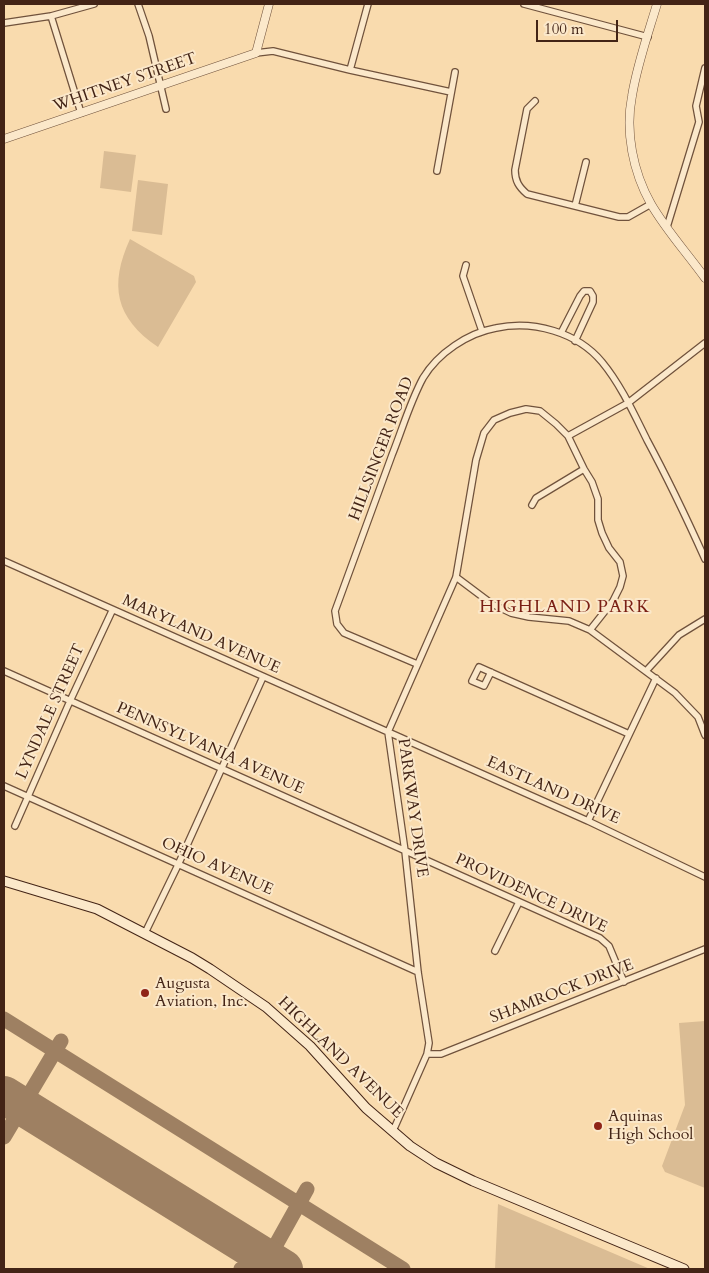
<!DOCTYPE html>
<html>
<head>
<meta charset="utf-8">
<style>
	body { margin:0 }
	#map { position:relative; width:709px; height:1273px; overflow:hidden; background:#f9dbae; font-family:Cardo,serif }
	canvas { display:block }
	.frame { position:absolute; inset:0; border:5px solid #432416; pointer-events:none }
	.scale { position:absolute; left:536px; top:20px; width:82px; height:22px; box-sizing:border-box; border:2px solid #432416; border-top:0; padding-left:6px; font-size:15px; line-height:18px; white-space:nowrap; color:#432416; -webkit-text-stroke:4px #fbe8ca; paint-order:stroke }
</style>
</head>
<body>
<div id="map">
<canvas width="709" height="1273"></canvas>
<div class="frame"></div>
<div class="scale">100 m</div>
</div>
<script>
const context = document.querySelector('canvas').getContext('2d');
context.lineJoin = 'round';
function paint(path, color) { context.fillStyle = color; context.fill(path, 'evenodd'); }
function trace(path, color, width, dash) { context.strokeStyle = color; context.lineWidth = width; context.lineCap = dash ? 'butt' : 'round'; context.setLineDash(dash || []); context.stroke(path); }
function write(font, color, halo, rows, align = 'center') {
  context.font = font + ' Cardo,serif'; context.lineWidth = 4; context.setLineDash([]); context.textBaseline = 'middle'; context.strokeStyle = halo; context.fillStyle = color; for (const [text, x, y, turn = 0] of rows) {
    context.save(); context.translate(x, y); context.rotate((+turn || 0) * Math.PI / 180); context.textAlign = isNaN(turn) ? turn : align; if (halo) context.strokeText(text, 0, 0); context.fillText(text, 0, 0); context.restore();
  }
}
paint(new Path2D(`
	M104,151L136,155L131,192L100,188Z
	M138,180L168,184L162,235L132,231Z
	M130,239L194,276L196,282L158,347C115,318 109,285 130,239Z
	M705,1021V1188L665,1172L662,1166L685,1105L679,1023Z
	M498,1204L650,1269H495Z`), '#dabc94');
trace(new Path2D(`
	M4,1019L403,1269
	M4,1137L61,1041
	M241,1269L268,1259L307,1189`), '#9e8062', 15);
trace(new Path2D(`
	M4,1095L284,1269`), '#9e8062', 38);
const minor = new Path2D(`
	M138,4L149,36L166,109
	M524,4L648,37
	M51,16L81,113
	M4,23L51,16L94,4
	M256,53L273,51L350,70L368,4
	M350,70L451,92
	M535,101L527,109L515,170C515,181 519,187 527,194L619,217H628L651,204
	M437,171L455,72
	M575,206L586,162
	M667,227L699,122L696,106L705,68
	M466,265L463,276L482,331
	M561,333L580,296L584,291H590L593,296V302L575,341
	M568,436L628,403L705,343
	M532,505L536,498L584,469
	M4,561L588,821L705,877
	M456,577L492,604L511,613L529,617L569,621L590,630L675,693L698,717L705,735
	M417,664L344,633L337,624L335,611C354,559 373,507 392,455C402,430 410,402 423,378C438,353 468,333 496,328C533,320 577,332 602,362C621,385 634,414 647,440C668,479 687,519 705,559
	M4,671L600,938L609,946L624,982
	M646,671L679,635L705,619
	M491,672L484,686L472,681L479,667L629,734
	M4,786L418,972
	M588,821L656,678
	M15,826L70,701L112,611
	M145,933L178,865L263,677
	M495,951L519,902
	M427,1054H441L705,949
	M393,1131L427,1054L429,1043L418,972L405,851L388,732L456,577L476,460L484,433L494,420L510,413L526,409L540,411L556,424L568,436L584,469L592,482L598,499V520L602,533L609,548L620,562L623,576L620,587L613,601L590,630`);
const tertiary = new Path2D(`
	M657,4C648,34 637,65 632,96C625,132 633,172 651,204C666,230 687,253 705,278
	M4,139L256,53L269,4`);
const secondary = new Path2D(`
	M4,881L97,909L192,958L210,969L266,1007L310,1046L366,1108L410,1146L436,1163L473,1181L684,1269`);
trace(minor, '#70523c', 8);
trace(tertiary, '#70523c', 9);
trace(secondary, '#432416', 11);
trace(minor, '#fbe8ca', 5.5);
trace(tertiary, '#fbe8ca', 8);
trace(secondary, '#fbe8ca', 9);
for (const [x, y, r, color] of [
	[145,993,5,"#8f2418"],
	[598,1126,5,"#8f2418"]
]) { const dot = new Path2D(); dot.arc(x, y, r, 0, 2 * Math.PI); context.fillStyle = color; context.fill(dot); trace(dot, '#fbe8ca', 2); }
write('16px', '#432416', '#fbe8ca', [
	["WHITNEY STREET",125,83,-19],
	["HILLSINGER ROAD",382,449,-69],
	["MARYLAND AVENUE",201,635,24],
	["LYNDALE STREET",51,712,-66],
	["PENNSYLVANIA AVENUE",210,749,24],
	["EASTLAND DRIVE",553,791,24],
	["PARKWAY DRIVE",412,808,82],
	["OHIO AVENUE",217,867,24],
	["PROVIDENCE DRIVE",531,894,25],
	["SHAMROCK DRIVE",562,992,-21],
	["HIGHLAND AVENUE",340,1058,44]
]);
write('16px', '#432416', '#fbe8ca', [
	["Augusta",155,984],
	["Aviation, Inc.",155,1002],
	["Aquinas",608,1117],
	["High School",608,1135]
], 'left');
context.letterSpacing = '1px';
write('18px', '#7a1f14', '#fbe8ca', [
	["HIGHLAND PARK",565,608]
]);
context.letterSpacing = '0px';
</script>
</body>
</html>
